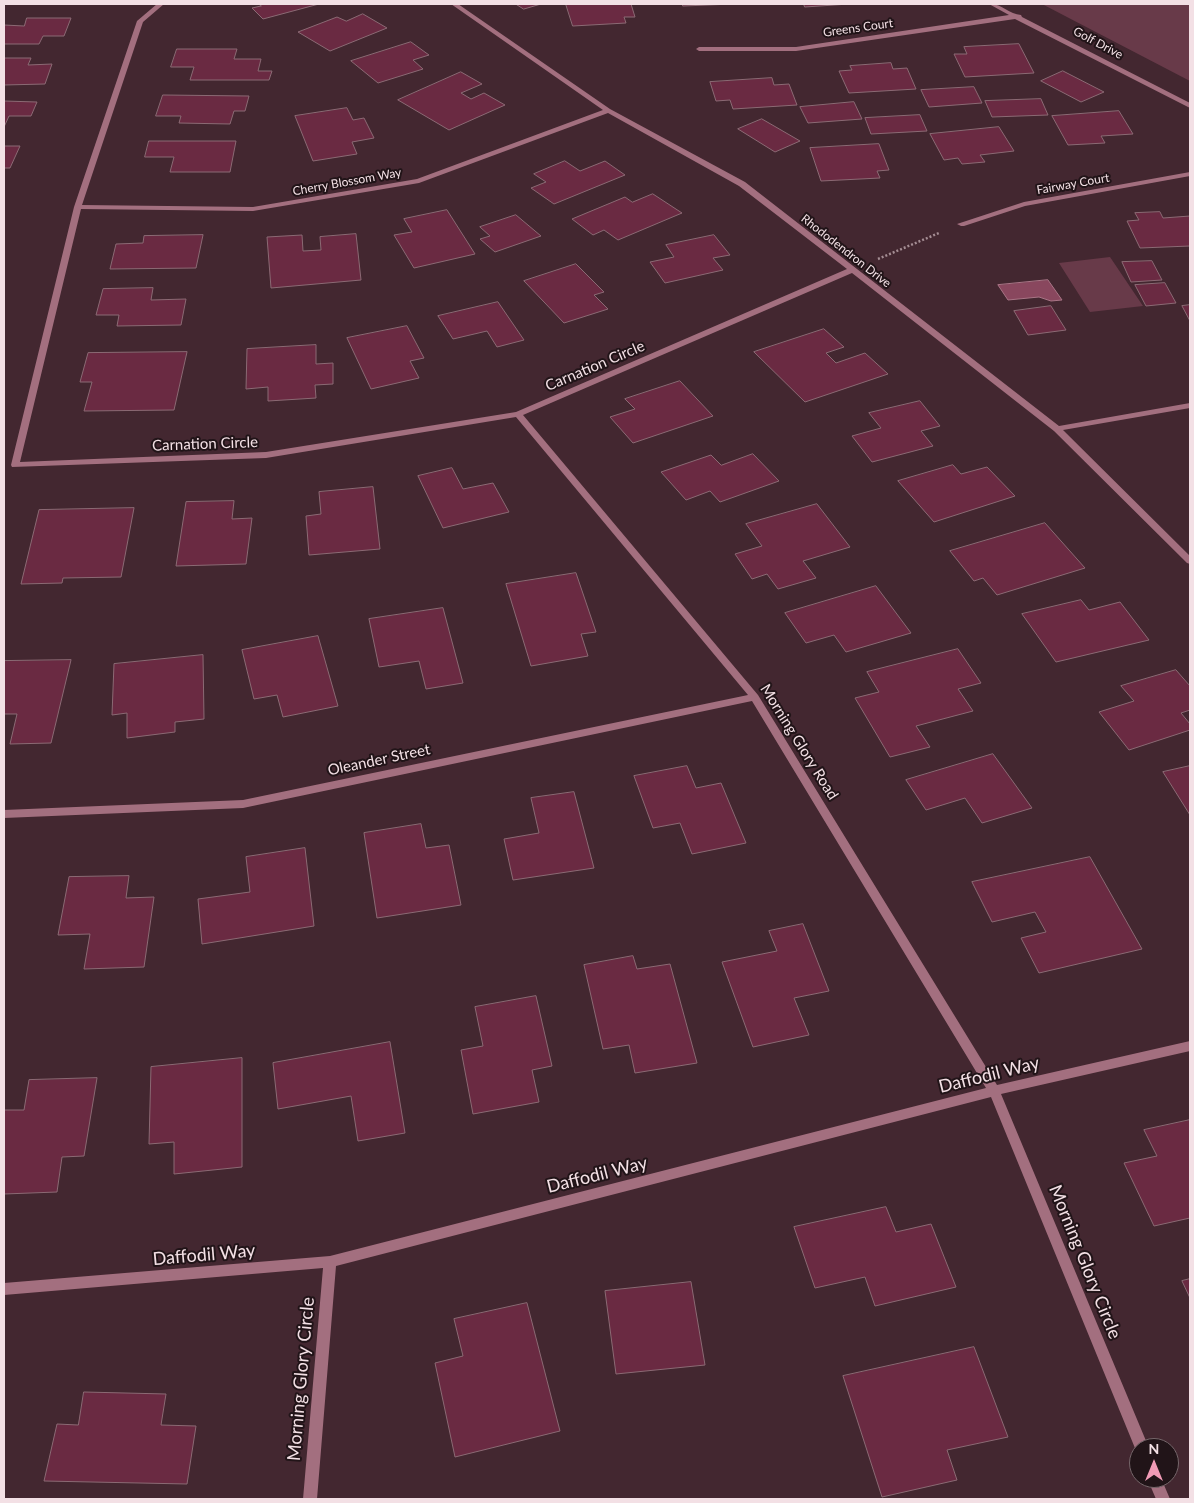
<!DOCTYPE html>
<html>
<head>
<meta charset="utf-8">
<style>
	body { margin:0 }
	#map { position:relative; width:1194px; height:1503px; overflow:hidden; background:#432730; font-family:Lato,sans-serif }
	canvas { display:block }
	.frame { position:absolute; inset:0; border:5px solid #f3e0e5; pointer-events:none }
	.north { position:absolute; left:1129px; top:1438px; width:50px; height:50px; box-sizing:border-box; background:#211418; border:1px solid #75666a; border-radius:50%; rotate:0deg; font-size:14px; font-weight:700; line-height:20px; text-align:center; color:#f3e0e5 }
	.north::after { content:''; display:block; margin:auto; width:18px; height:22px; background:#f09ab5; clip-path:polygon(50% 0,100% 100%,50% 72%,0 100%) }
</style>
</head>
<body>
<div id="map">
<canvas width="1194" height="1503"></canvas>
<div class="frame"></div>
<div class="north">N</div>
</div>
<script>
const context = document.querySelector('canvas').getContext('2d');
context.lineJoin = 'round';
function paint(path, color) { context.fillStyle = color; context.fill(path, 'evenodd'); }
function trace(path, color, width, dash) { context.strokeStyle = color; context.lineWidth = width; context.lineCap = dash ? 'butt' : 'round'; context.setLineDash(dash || []); context.stroke(path); }
function write(font, color, halo, rows, align = 'center') {
  context.font = font + ' Lato,sans-serif'; context.lineWidth = 4; context.setLineDash([]); context.textBaseline = 'middle'; context.strokeStyle = halo; context.fillStyle = color; for (const [text, x, y, turn = 0] of rows) {
    context.save(); context.translate(x, y); context.rotate((+turn || 0) * Math.PI / 180); context.textAlign = isNaN(turn) ? turn : align; if (halo) context.strokeText(text, 0, 0); context.fillText(text, 0, 0); context.restore();
  }
}
paint(new Path2D(`
	M1042,4H1190V81Z
	M1110,257L1143,306L1090,312L1059,263Z`), '#683a49');
const water = new Path2D(`
	M1048,280L1062,300L1051,301L1039,297L1008,300L998,285Z`);
paint(water, '#89475e');
trace(water, '#a97586', 1);
const building = new Path2D(`
	M259,4H319L263,19L252,8L261,6Z
	M516,4H541L524,9Z
	M566,4H631L635,17H624L626,23L573,26Z
	M683,4H733L683,6Z
	M804,4H849L805,7Z
	M363,14L387,28L330,51L298,32L337,17L346,21Z
	M27,18H71L64,36H43L39,44H4V25L24,26Z
	M411,42L429,55L413,60L423,69L378,83L351,61Z
	M1019,44L1034,73L965,77L954,54H967L964,47Z
	M177,49H237L234,59H261L258,71H272L269,80H190L194,67H171Z
	M4,58H31L28,65L52,64L45,84L4,85Z
	M891,63L893,69L907,68L916,89L849,93L839,71L852,70L850,66Z
	M1063,71L1104,92L1081,102L1041,81Z
	M461,72L482,84L461,93L471,99L484,93L505,105L449,130L398,100Z
	M772,78L774,85L789,84L797,105L733,109L730,100L716,101L710,82Z
	M974,87L982,103L929,107L921,90Z
	M163,95L249,96L245,111H234L230,124L179,123L181,116H156Z
	M1041,99L1048,115L992,117L985,101Z
	M4,101L37,102L31,116H9L4,127Z
	M854,102L862,119L808,123L800,107Z
	M347,108L353,120L364,118L374,138L352,142L357,154L313,161L295,116Z
	M1119,111L1133,134L1101,136L1105,143L1068,145L1052,116Z
	M920,115L927,131L871,134L865,118Z
	M762,119L800,141L775,152L738,129Z
	M999,127L1014,151L980,155L985,162L962,164L958,158L944,160L930,134Z
	M149,141H236L230,172H170L174,157H145Z
	M879,144L889,170L877,171L880,178L821,181L810,148Z
	M4,146H20L10,168H4Z
	M565,161L580,171L605,161L625,175L554,204L531,188L546,182L534,174Z
	M653,194L682,213L618,240L604,230L593,235L572,219L625,197L632,202Z
	M447,210L475,254L414,268L394,235L412,232L404,219Z
	M1160,212L1163,218L1190,216V246L1140,248L1127,221L1139,220L1135,213Z
	M516,215L541,236L495,252L480,239L490,236L480,227Z
	M356,234L361,280L271,288L267,237L302,235L303,251L321,250L320,237Z
	M203,235L196,268L110,269L116,244L143,243L144,236Z
	M714,235L730,255L713,258L723,270L665,283L650,262L674,257L666,245Z
	M1152,261L1162,280L1131,282L1122,262Z
	M576,264L604,292L594,295L608,309L564,323L524,281Z
	M1165,283L1176,303L1146,306L1135,285Z
	M153,288L151,300L186,299L181,325L117,326L119,315H96L103,289Z
	M498,302L524,340L497,347L487,331L453,339L438,316Z
	M1190,305V321L1182,306Z
	M1051,306L1066,330L1028,335L1014,311Z
	M407,326L424,358L410,361L419,378L371,389L347,338Z
	M824,329L844,347L826,353L836,363L865,353L888,374L805,402L754,352Z
	M316,345V364L333,363V384L315,385L316,398L268,401V387L246,389L247,349Z
	M187,352L174,410L84,411L92,382H80L88,353Z
	M680,381L713,416L633,443L610,417L635,409L625,399Z
	M920,401L940,426L921,431L933,446L872,462L852,436L881,428L869,413Z
	M753,454L779,481L720,502L710,491L686,500L661,472L711,455L721,465Z
	M953,465L961,474L987,467L1015,496L934,522L898,481Z
	M452,468L463,489L493,483L509,512L443,528L418,476Z
	M373,487L380,549L309,555L306,516L321,514L319,492Z
	M234,501L232,519L252,518L246,564L176,566L186,502Z
	M817,504L850,547L803,561L816,578L778,589L767,574L752,579L735,554L762,546L746,524Z
	M134,508L121,577L63,578L62,583L21,584L39,510Z
	M1045,523L1085,568L997,595L983,578L974,581L950,551Z
	M576,573L596,632L581,634L588,656L531,666L506,584Z
	M876,586L911,633L846,652L834,635L806,643L785,613Z
	M1081,600L1089,610L1120,602L1149,640L1056,662L1022,614Z
	M443,608L463,683L426,689L419,661L379,667L369,619Z
	M318,636L338,706L283,717L277,695L254,699L242,650Z
	M958,649L981,683L958,689L973,711L916,726L930,747L890,757L855,698L879,692L867,672Z
	M203,655L204,719L175,722V732L127,738V713L112,715L114,664Z
	M71,660L51,743L10,744L17,714H4V661Z
	M1176,670L1190,686V710L1181,713L1190,724V730L1129,750L1099,712L1134,701L1121,686Z
	M993,754L1032,808L982,823L965,798L926,810L906,780Z
	M687,766L696,788L721,783L746,843L692,854L680,823L653,828L634,776Z
	M1190,766V815L1163,772Z
	M574,792L594,868L513,880L504,839L539,833L531,798Z
	M421,824L426,848L449,845L461,905L377,918L364,833Z
	M305,848L314,926L202,944L198,899L250,892L246,857Z
	M1090,857L1142,949L1039,973L1021,938L1046,932L1035,912L992,922L972,882Z
	M129,876L126,898L154,897L144,967L84,969L90,934L58,935L69,877Z
	M803,924L829,991L794,998L809,1035L753,1047L722,962L777,951L769,931Z
	M633,956L637,969L670,964L697,1063L635,1073L629,1045L603,1049L584,965Z
	M536,996L552,1066L532,1070L539,1102L473,1114L461,1050L483,1046L475,1007Z
	M390,1042L405,1133L358,1141L351,1096L278,1109L273,1063Z
	M242,1058V1167L174,1174V1142L149,1144L151,1067Z
	M97,1078L84,1156L62,1157L57,1192L4,1194V1110H24L29,1080Z
	M1190,1120V1218L1154,1226L1124,1163L1157,1156L1144,1130Z
	M886,1207L896,1232L931,1224L956,1287L875,1306L865,1277L815,1288L794,1227Z
	M1190,1279V1298L1182,1281Z
	M691,1282L705,1365L616,1374L605,1291Z
	M527,1303L560,1431L455,1457L435,1363L463,1356L454,1319Z
	M974,1347L1008,1437L947,1450L957,1480L882,1497L843,1376Z
	M84,1392L166,1394L161,1425L196,1426L187,1484L44,1481L57,1424L78,1425Z`);
paint(building, '#6a2a42');
trace(building, '#8b6a74', 1);
trace(new Path2D(`
	M878,259L939,233`), '#a48d93', 2.5, [2, 2]);
paint(new Path2D(`
	M157,4H164L143,22L82,205L253,207L417,179L603,110L451,4H458L610,109L745,182L1059,426L1190,403V408L1063,430L1190,556V564L1187,563L1054,431L852,273L523,415L758,695L997,1085L1190,1041V1051L1001,1094L1149,1448H1139V1453H1137L991,1097L336,1266L317,1499H303L323,1268L4,1295V1283L330,1256L986,1088L752,701L243,808L4,818V810L243,800L748,695L516,417L266,458L12,467L11,465L74,207L137,21ZM608,113L739,186L847,269L516,412L266,452L20,462L81,209L253,211L419,183Z
	M989,4C1001,3 1009,14 1021,15L1022,17L1190,103V108L1015,19L796,51H699L696,49L699,47H796L1009,15Z
	M1190,172V176L1025,206L964,226H961L957,224L1024,202Z
	M1147,1478H1161L1170,1499H1156Z`), '#a36f7f');
write('12px', '#f3e0e5', '#211418', [
	["Greens Court",858,28,-8],
	["Golf Drive",1098,43,28],
	["Cherry Blossom Way",347,182,-10],
	["Fairway Court",1073,184,-10],
	["Rhododendron Drive",846,251,38]
]);
write('15px', '#f3e0e5', '#211418', [
	["Carnation Circle",595,366,-23],
	["Carnation Circle",205,444,-2],
	["Morning Glory Road",799,742,58],
	["Oleander Street",379,760,-12]
]);
write('18px', '#f3e0e5', '#211418', [
	["Daffodil Way",989,1075,-14],
	["Daffodil Way",597,1175,-14],
	["Daffodil Way",204,1255,-5],
	["Morning Glory Circle",1085,1262,68],
	["Morning Glory Circle",301,1379,-85]
]);
</script>
</body>
</html>
